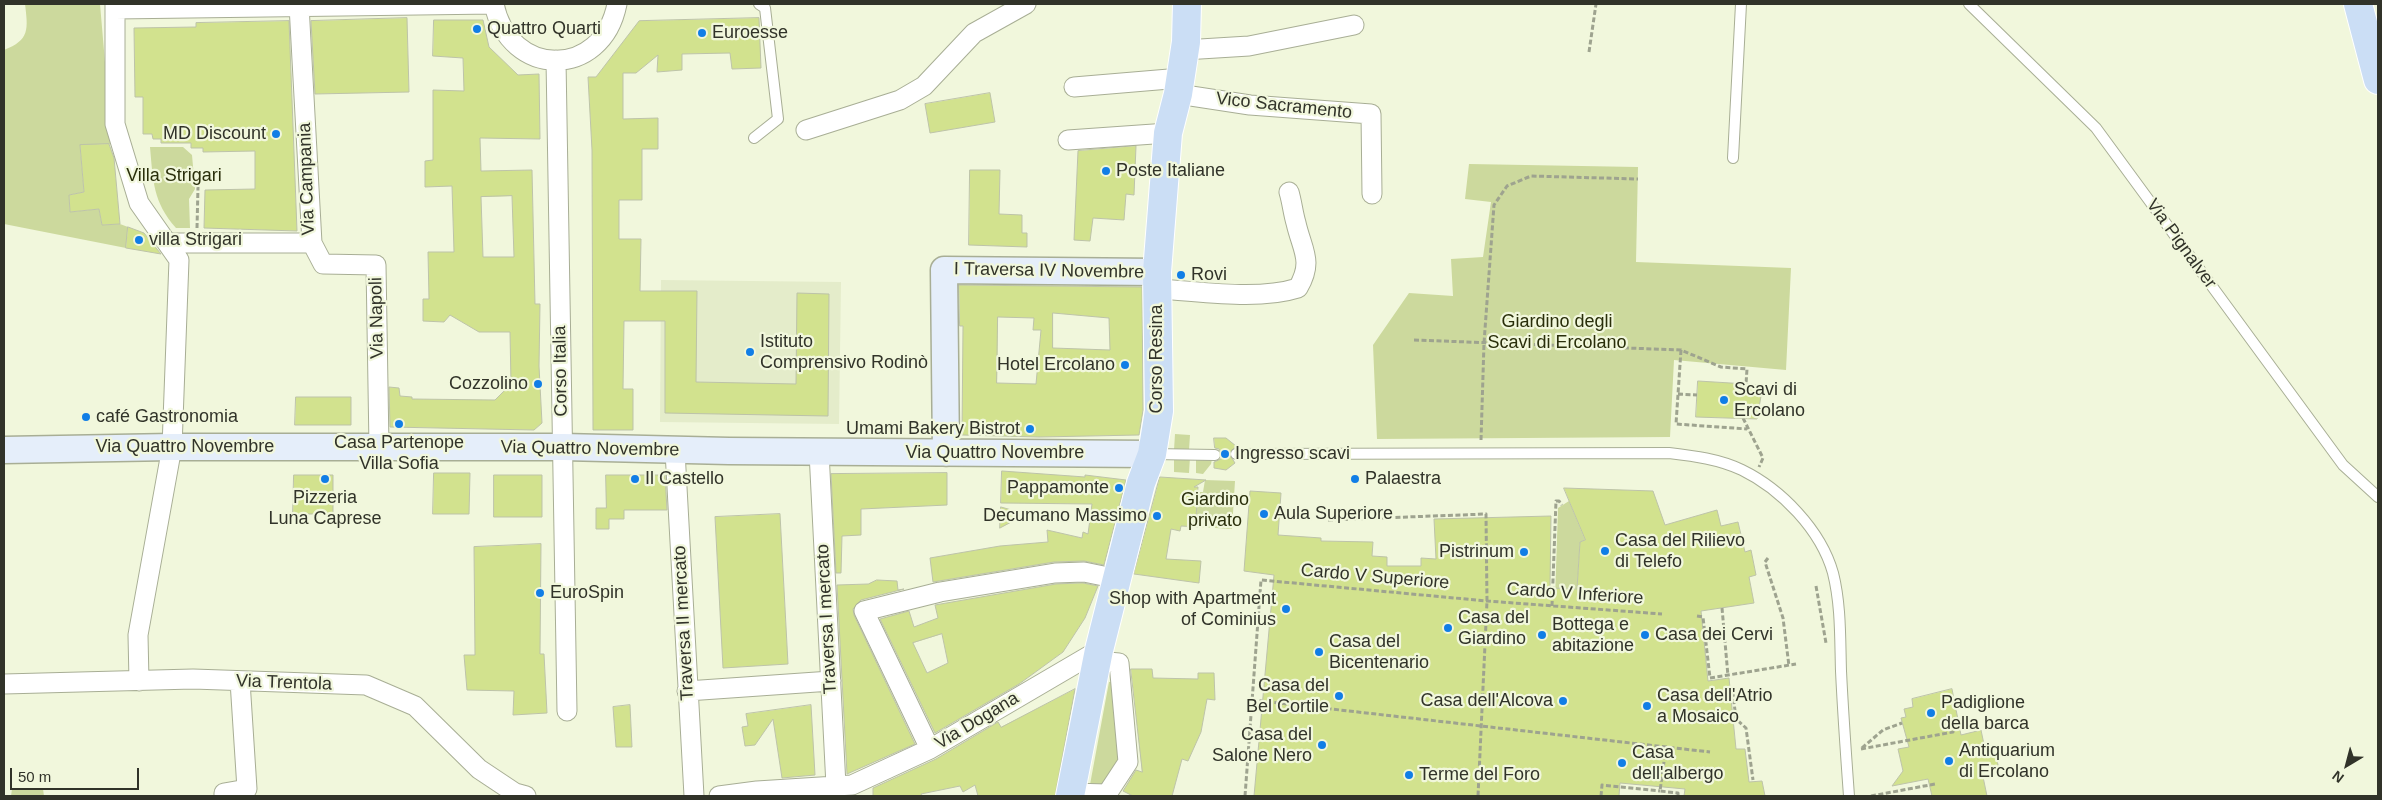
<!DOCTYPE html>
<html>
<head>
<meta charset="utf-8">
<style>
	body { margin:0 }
	#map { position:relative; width:2382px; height:800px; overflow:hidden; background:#f1f7dc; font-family:Helvetica,sans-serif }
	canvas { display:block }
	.frame { position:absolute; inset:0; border:5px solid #313329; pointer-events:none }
	.north { position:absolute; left:2322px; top:740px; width:50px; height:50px; -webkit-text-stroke:4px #f1f7dc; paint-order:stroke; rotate:217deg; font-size:14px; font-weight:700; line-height:20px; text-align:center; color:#313329 }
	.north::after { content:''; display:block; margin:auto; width:18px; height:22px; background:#313329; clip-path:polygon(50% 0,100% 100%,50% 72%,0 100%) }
	.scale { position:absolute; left:10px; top:768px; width:129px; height:22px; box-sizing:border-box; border:2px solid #313329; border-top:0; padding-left:6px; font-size:15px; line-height:18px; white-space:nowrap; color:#313329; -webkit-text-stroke:4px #f1f7dc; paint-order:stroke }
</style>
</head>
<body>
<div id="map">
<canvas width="2382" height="800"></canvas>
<div class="frame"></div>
<div class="north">N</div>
<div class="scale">50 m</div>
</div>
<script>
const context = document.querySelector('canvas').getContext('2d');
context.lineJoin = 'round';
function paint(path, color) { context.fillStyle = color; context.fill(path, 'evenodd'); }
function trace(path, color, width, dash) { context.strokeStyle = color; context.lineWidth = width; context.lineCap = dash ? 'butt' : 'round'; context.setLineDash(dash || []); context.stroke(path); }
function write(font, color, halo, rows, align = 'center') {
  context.font = font + ' Helvetica,sans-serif'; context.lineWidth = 4.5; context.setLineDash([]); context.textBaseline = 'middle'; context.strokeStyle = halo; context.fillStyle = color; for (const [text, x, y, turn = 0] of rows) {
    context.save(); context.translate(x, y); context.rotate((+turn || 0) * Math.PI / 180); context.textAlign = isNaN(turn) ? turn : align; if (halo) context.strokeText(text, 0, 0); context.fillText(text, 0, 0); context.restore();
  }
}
paint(new Path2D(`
	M661,280L841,282L839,424L660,422Z`), '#e4ecca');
paint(new Path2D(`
	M25,4H100L112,144L80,146L84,192L69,195L70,212L99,209L102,225L120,224L128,227L126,248L4,224V50C30,40 28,29 25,4Z
	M183,147L192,155L195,189L189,199L190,228H176C153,202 153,181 150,147Z
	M1469,164L1638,167L1636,262L1791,268L1786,370L1674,360L1670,437L1377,439L1373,345L1409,293L1453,296L1451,259L1483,257L1491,202L1465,199Z
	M1175,434L1190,435L1189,450H1174Z
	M1174,457H1190L1189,473L1174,472Z
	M1196,459H1212L1211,464L1203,474L1196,473Z
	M1205,480L1235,481L1232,529L1198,527L1196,518L1197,492H1203Z
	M1569,501L1585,540L1580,542L1577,589L1566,588L1564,600L1555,599L1558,508Z
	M1109,682H1121L1122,745L1114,772L1103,793L1089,790Z
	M12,789H43L44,796H11Z`), '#ccd99d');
const building = new Path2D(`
	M407,18L409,92L315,94L311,21Z
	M759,18L761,68L732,69L730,53L682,54V70L657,72L658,55L636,73H623V119L658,118V149H642V200H619V239H641L640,291H697L696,382L796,384L797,293L829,294L828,416L665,413V321H624L623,389H633V430H593L592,150L588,77H596L639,21Z
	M434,20H483L489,47L518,75L539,74L540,139L480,138L481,171L532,170L535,304H540L539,366L542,423L534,430L390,427L389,387L399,388L400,396L412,397V399L495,400L511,384L510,332H479L450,315L444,322L423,321V299H429L428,252H454L452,186L425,187V161L433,160V90L464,91L463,58L433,56ZM512,196L514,257H483L481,197Z
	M289,21L297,231L204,228L205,190L255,189V151L203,152V148H191V143H161V139H153L152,134H143V97H135L134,28L196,27V23Z
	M990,93L995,122L930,133L925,104Z
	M109,144L114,158L120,224L102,225L99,209L70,212L69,195L84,192L80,145Z
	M1136,146L1134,195L1126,194L1124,220L1093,218L1090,241L1074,240L1078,151Z
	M970,170H1000L999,214L1022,215V233H1027V247L969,245Z
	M128,227L144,233L161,254L126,248Z
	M959,285L1142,287L1143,410L1139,435L1039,437L962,435L963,326H960ZM1053,313L1109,318L1110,350L1053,348ZM998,317L1034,318L1033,330H1041L1036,384L997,383Z
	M1698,381L1763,385L1757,419L1696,417Z
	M296,397H351V425H295Z
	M1214,438H1226L1236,446L1229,454L1235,463L1226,470L1214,468V462L1221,459L1222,455L1219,449L1215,448Z
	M1002,471L1085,477V475L1126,480L1104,565L1084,561L1054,562L933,582L930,558L1000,546L1048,542L1047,530L1082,538L1083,532L1088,534L1092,504L1001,503Z
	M434,473H470L469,514H433Z
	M947,473V505L861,509V535L842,536L841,573H836L831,474Z
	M294,475H333V514H293Z
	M494,475H542V517H494Z
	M606,475H665L667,510H624V519H609V529H596V508H606Z
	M1160,477L1206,480L1194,487H1198L1196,518L1198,527L1181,526L1180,531L1171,529L1166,559L1201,561L1199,583L1134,574Z
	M1564,488L1653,491L1665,525L1717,510L1721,526L1738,522L1745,552L1751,550L1756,575L1749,577L1754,603L1701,611L1708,681L1729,678L1736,749H1745L1749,782L1762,781L1765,796H1684L1685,789L1620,783L1619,796H1254L1274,575L1244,571L1250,491L1281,493L1278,535L1321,538V541L1373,542L1372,556L1387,557V566H1421V558L1436,559L1434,519L1551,516L1550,588L1577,589L1580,542L1585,540Z
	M1001,507L1015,511V520L1000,528Z
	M780,514L788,664L723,668L715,517Z
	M541,544L540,654H544L547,713L513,715L514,691L467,690L464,655H475L474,547Z
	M877,580L897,581L898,590L904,589L861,600L853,609L854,615L915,744L847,774L837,585L868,584Z
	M1083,583L1098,586L1085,618L1063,652L1019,684L935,733L880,619L909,611L914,627L938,618L935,605L1056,584ZM942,634L948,663L927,673L913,643Z
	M1131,669H1152L1153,678L1198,679V673H1214L1215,700L1207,699L1201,732L1188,761L1182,759L1172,796H1133L1123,791L1136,770L1142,772Z
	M1075,689L1055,796H978L975,785L963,792L960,786L921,794L922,796H873V788L936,759L998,722L1001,727Z
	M1952,689L1961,735L1981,730L1986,754L1995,752L1999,769L1982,772L1987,796H1932L1928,779L1892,786L1903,771L1898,749L1909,747L1901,718L1906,717L1904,709L1913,707L1912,699Z
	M630,705L632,747H616L613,707Z
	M811,705L815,775L782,778L773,719L755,745L745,746L742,727L748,726L746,714Z`);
paint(building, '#d2e28e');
trace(building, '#bdc3a9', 1);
const lane = new Path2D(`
	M1969,4L2096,128L2343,465L2378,497
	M754,138L778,119L765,8L759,4
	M1733,158L1741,4
	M1153,454L1215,455
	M1236,454L1669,453C1694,456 1719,459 1742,470C1781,489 1821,530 1833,573C1841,605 1840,638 1841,671C1843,713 1846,755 1849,796`);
const street = new Path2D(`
	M115,4V124L139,203L179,260L172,447L138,635L139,681
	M494,4C509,78 602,80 617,4
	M115,9L494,4
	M1184,50L1249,46L1354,25
	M556,60L567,711
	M1074,87L1181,78
	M1178,94L1250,105L1371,114L1372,194
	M806,130L900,100L924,86L974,33L1026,4
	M1068,140L1168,133
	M169,243H312L299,5
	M312,243L323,264L376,265L379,447
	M1157,289C1199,291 1257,301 1298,288C1314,261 1302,250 1296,223C1293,213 1292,202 1289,192
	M675,451L694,796
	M819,452L836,786
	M4,684L193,679L366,685L415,706L479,769L515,793L526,796
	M687,691L831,681
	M930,749L864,611L940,592L1055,573L1084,572L1118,579
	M1071,793L1107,794L1128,762L1119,663L1097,661
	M224,796V793L247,789L240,681
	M719,796L757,791L852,785L930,749L1099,650`);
const secondary = new Path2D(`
	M4,450L172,447H563L729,451L1152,454
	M946,453L944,270L1157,272`);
const primary = new Path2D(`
	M2358,4L2378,80
	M1070,796L1099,650L1141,483L1152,454L1159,411L1157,272L1168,133L1178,94L1186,42L1187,4`);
trace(lane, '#a8ae95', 12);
trace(street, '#a8ae95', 21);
trace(secondary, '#a8ae95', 29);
trace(primary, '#fff', 30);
trace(new Path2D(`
	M1589,52L1596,4
	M197,228L198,187
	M1414,340L1681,350L1721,367L1747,369L1746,384
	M1681,350L1676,424L1747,429
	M1678,394L1697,395
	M1743,418L1763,458L1759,467
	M1481,440L1484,343L1494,205L1507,186L1531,176L1638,179
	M1328,520L1486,514L1487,601L1478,796
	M1768,558L1765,562L1783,618L1789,666
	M1816,586L1826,643
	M1552,606L1556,501H1559L1562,505
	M1722,608L1728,676
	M1697,616L1703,617L1710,678L1796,664
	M1731,693L1733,694L1736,719L1746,728L1753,780
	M1252,700L1710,752
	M1666,747L1660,791L1678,793V796
	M1862,748L1883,730L1902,723
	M1861,749L1953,732L1951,723
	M1245,796L1261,580L1487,601L1662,614
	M1601,796L1602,785L1660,791
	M1871,796L1935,784`), '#9ea38f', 3, [5, 2.5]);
trace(lane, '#fff', 10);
trace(street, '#fff', 19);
trace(secondary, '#e5eefa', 26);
trace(primary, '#cbdef5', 28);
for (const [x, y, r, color] of [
	[477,29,5,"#117ee6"],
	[702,33,5,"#117ee6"],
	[276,134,5,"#117ee6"],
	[1106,171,5,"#117ee6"],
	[139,240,5,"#117ee6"],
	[1181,275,5,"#117ee6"],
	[750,352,5,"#117ee6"],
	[1125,365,5,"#117ee6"],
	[538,384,5,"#117ee6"],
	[1724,400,5,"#117ee6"],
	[86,417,5,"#117ee6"],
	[399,424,5,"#117ee6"],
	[1030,429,5,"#117ee6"],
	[1225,454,5,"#117ee6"],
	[325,479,5,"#117ee6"],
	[635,479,5,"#117ee6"],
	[1355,479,5,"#117ee6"],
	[1119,488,5,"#117ee6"],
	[1264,514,5,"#117ee6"],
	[1157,516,5,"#117ee6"],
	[1605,551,5,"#117ee6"],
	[1524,552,5,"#117ee6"],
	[540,593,5,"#117ee6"],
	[1286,609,5,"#117ee6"],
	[1448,628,5,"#117ee6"],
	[1542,635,5,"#117ee6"],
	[1645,635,5,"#117ee6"],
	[1319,652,5,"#117ee6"],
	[1339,696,5,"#117ee6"],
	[1563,701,5,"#117ee6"],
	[1647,706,5,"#117ee6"],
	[1931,713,5,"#117ee6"],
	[1322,745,5,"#117ee6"],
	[1949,761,5,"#117ee6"],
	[1622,763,5,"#117ee6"],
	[1409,775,5,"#117ee6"]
]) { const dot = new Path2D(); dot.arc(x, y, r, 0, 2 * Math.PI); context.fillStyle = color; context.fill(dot); trace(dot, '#f1f7dc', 2); }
write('18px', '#313329', '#f1f7dc', [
	["Quattro Quarti",487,29],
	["Euroesse",712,33],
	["MD Discount",266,134,"right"],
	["Poste Italiane",1116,171],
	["villa Strigari",149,240],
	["Rovi",1191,275],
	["Istituto",760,342],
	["Comprensivo Rodinò",760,363],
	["Hotel Ercolano",1115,365,"right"],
	["Cozzolino",528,384,"right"],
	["Scavi di",1734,390],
	["Ercolano",1734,411],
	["café Gastronomia",96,417],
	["Umami Bakery Bistrot",1020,429,"right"],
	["Casa Partenope",399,443,"center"],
	["Villa Sofia",399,464,"center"],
	["Ingresso scavi",1235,454],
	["Il Castello",645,479],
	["Palaestra",1365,479],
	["Pappamonte",1109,488,"right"],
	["Pizzeria",325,498,"center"],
	["Luna Caprese",325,519,"center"],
	["Aula Superiore",1274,514],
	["Decumano Massimo",1147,516,"right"],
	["Casa del Rilievo",1615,541],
	["di Telefo",1615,562],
	["Pistrinum",1514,552,"right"],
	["EuroSpin",550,593],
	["Shop with Apartment",1276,599,"right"],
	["of Cominius",1276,620,"right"],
	["Casa del",1458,618],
	["Giardino",1458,639],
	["Bottega e",1552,625],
	["abitazione",1552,646],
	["Casa dei Cervi",1655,635],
	["Casa del",1329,642],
	["Bicentenario",1329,663],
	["Casa del",1329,686,"right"],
	["Bel Cortile",1329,707,"right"],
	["Casa dell'Atrio",1657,696],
	["a Mosaico",1657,717],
	["Casa dell'Alcova",1553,701,"right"],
	["Padiglione",1941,703],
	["della barca",1941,724],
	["Casa del",1312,735,"right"],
	["Salone Nero",1312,756,"right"],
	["Antiquarium",1959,751],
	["di Ercolano",1959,772],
	["Casa",1632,753],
	["dell'albergo",1632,774],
	["Terme del Foro",1419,775]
], 'left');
write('18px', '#313329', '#f1f7dc', [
	["Vico Sacramento",1284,106,6],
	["Via Campania",307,179,-92],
	["Via Pignalver",2181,244,54],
	["I Traversa IV Novembre",1049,271,1],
	["Via Napoli",377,318,-91],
	["Corso Resina",1157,359,-90],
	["Corso Italia",561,371,-91],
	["Via Quattro Novembre",185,447],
	["Via Quattro Novembre",590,449,1],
	["Via Quattro Novembre",995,453],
	["Cardo V Superiore",1375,577,5],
	["Cardo V Inferiore",1575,594,4],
	["Traversa I mercato",827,619,-93],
	["Traversa II mercato",684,623,-93],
	["Via Trentola",284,683,2],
	["Via Dogana",977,721,-31]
]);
write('18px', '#292e0a', '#f1f7dc', [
	["Villa Strigari",174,176],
	["Giardino degli",1557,322],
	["Scavi di Ercolano",1557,343],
	["Giardino",1215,500],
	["privato",1215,521]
]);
</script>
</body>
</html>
